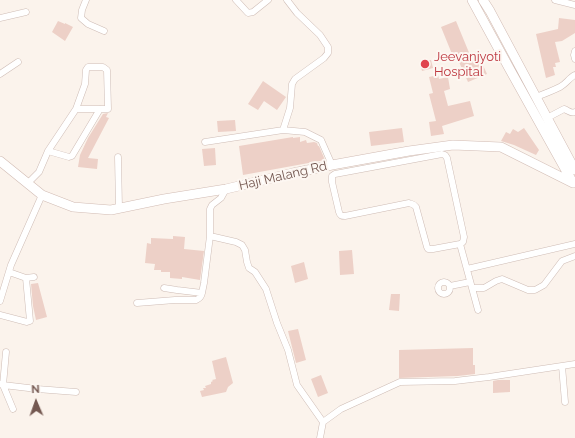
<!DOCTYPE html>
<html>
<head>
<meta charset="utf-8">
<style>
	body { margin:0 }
	#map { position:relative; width:575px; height:438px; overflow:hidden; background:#fbf3ec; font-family:Raleway,sans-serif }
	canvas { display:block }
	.north { position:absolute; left:16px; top:382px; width:40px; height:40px; -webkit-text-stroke:3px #fdf7f2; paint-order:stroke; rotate:358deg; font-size:11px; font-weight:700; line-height:16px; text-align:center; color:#745851 }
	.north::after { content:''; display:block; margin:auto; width:14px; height:18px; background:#745851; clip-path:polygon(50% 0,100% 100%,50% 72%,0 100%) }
</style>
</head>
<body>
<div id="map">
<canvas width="575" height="438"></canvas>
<div class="north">N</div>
</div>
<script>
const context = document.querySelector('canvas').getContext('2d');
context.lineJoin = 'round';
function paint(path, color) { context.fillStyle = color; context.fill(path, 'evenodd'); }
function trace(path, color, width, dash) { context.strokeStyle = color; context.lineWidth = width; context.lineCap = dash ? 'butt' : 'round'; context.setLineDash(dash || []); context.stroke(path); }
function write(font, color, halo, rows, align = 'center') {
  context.font = font + ' Raleway,sans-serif'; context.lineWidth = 4; context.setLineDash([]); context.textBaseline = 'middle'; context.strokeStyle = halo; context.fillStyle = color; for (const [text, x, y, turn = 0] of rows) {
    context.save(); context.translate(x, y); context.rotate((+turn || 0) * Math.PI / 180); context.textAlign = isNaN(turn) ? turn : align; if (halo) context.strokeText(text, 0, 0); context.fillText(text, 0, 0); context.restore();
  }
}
paint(new Path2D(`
	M559,18L575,20V33L562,41L555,42L560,62L555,63L556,67H553L555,75L546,78L536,34L558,29Z
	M58,21L65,24V23L73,27L65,41L52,32Z
	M456,21L470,55L477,52L487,74L468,82L455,53L452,54L441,27Z
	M431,60L433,68L422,71L420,62Z
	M438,75L439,79L448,77L450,89L444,91L448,106L470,101L474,116L442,126L444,134L431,136L429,122L436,121L429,94L433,93L429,77Z
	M263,81L286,97L277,110L264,101L258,110L248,104Z
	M108,113L106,117L109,118L88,158L98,159L97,169L78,167L80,155L88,138L103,114Z
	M235,120L236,131L218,132L217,121Z
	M402,128L404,142L371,146L369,132Z
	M524,128L539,150L536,155L514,145L501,141L506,132L510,134L513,129L518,132Z
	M293,137V138L300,137V142L306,140L307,143L314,142L317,143L318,146H319L325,160L243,175L239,146Z
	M215,148L216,165L204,166L202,149Z
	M173,236L185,237L184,249L204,251L200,280L182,277V279L170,278V272H161V270H154L155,264L145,263L147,243L151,244V238L173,239Z
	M352,250L354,274L340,275L339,251Z
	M304,262L308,279L295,283L291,266Z
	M38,283L47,317L36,320L33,306L31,284Z
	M391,294H400L399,311L389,310Z
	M298,329L306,360L296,363L288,331Z
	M473,348V365H475V374L458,376L399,378V350Z
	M226,357L233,383L228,387L226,392L202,397L200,391L204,390L203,388H206L205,386L211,384V382L213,381L212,380L216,379L212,361Z
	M321,375L328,393L318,397L311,379Z
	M498,380H510V392L493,393V381Z`), '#edd0c7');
const street = new Path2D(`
	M86,0L82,10L81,18L88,24L104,31
	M236,0L248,13L253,12L268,0
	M287,0L297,13L320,35L328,47V53L324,58L295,79L292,84L290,108L283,130L305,132L321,140L332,165
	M555,0L575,5
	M0,18L26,12
	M575,51L574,55L575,59
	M0,74L18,62
	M536,97C544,94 552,91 560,87C566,84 569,78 575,75
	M547,118L564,109C568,110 570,114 575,112
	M205,142L283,130
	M48,151L69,157L72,156L100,109
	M442,154L445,155L447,158L464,237L463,242L460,244L433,249H428L427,247L416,207C414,204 412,204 409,203L345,216C342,216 340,216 339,212L332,182V176L335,174Z
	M118,157L119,208
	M27,184L39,172L48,151L76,109L85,84L86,70L88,67H103L107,70L108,109H76
	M210,236L236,242L242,245L245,250L247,262L249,268L255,272L266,289L277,323L288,350L297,385L323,422
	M460,244L478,310
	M467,269L575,244
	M9,272L26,278L34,277
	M438 288a6 6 0 1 1 12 0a6 6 0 1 1-12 0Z
	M450,286L470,282
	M164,288L177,290L202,293L204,283L210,236V209L212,205L221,198L226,189
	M472,288H484L496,281L502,279L528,290H535L544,285L562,261L575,256
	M0,301L11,265L42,195
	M137,303L175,300H196C200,298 201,297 202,293
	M0,315L27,322L30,321L26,278
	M6,352L3,385L37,389L76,392
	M562,366L565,402
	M0,384L3,385L13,409
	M320,438L323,422L341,409L400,382L455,381L489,377L575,364`);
const secondary = new Path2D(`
	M472,0L509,68L573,183
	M483,0L490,11L575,170
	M0,161L42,195L73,207L111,210L164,199L226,189L293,173L332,165L409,151L453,145L501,147L573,183L575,182`);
trace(street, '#cebcb5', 7);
trace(secondary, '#d1bbb3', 10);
trace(street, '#fff', 6);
trace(secondary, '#fff', 9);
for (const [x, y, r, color] of [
	[425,64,5,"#e0444e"]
]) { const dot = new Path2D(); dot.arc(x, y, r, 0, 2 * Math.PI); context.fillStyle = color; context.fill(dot); trace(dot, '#fdf7f2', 1.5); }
write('13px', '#be3a42', '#fdf7f2', [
	["Jeevanjyoti",434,57],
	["Hospital",434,72]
], 'left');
write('13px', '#745851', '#fdf7f2', [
	["Haji Malang Rd",283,176,-13]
]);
</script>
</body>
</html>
